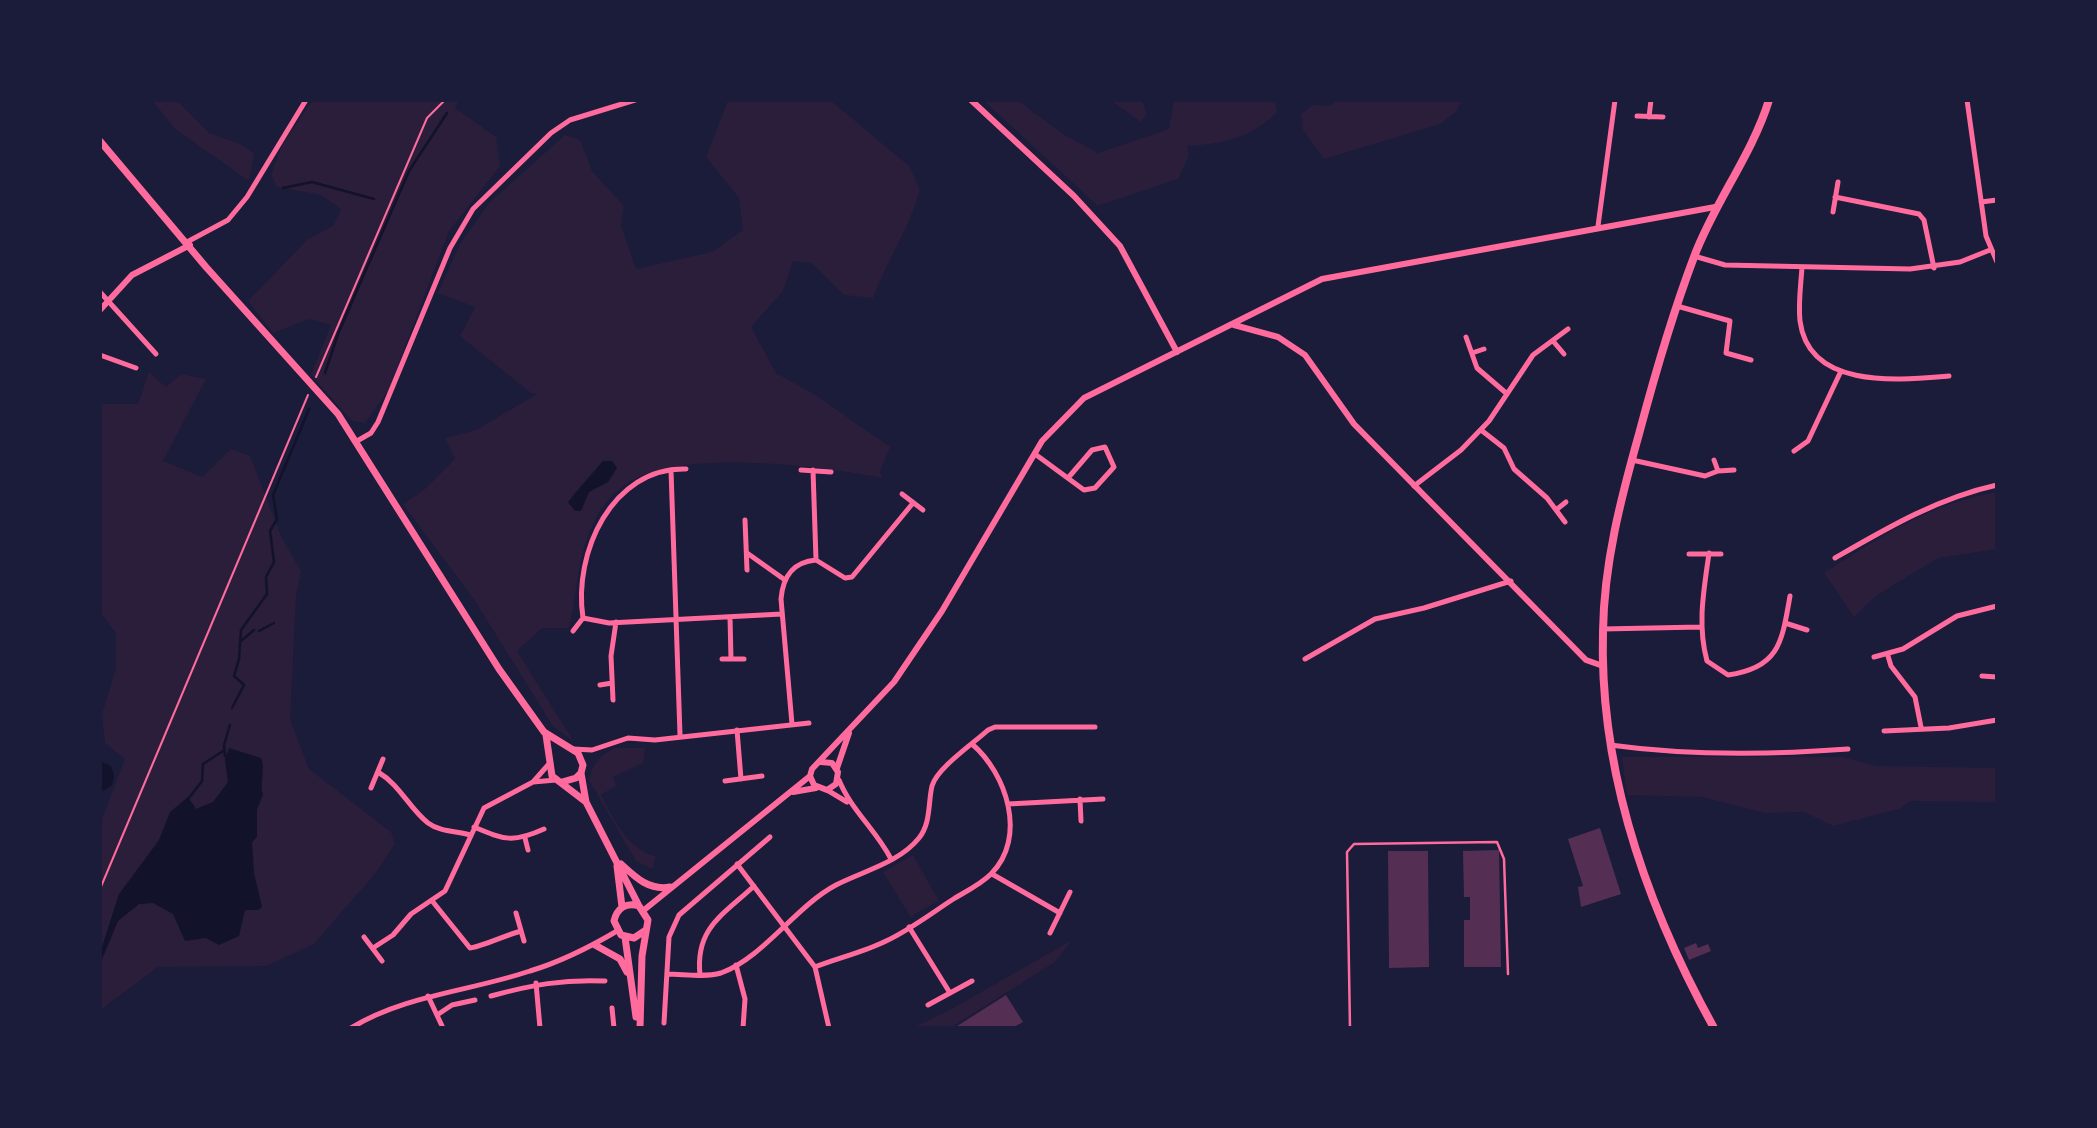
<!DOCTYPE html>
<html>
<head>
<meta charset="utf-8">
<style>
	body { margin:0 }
	#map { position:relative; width:2097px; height:1128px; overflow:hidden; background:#1b1b3a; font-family:"Space Grotesk",sans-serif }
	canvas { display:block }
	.frame { position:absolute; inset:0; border:102px solid #1b1b3a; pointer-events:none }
</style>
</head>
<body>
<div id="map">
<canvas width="2097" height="1128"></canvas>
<div class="frame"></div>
</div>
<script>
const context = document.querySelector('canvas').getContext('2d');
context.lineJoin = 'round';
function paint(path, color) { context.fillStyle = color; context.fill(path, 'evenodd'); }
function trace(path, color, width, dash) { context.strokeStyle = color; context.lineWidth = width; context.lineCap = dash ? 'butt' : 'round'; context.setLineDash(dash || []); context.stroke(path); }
paint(new Path2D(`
	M152,100H176L209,133L240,144L254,153L249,181L174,128Z
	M313,100H459L455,108L496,137L500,166L449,231L388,391L365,423L352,421L311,375L331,325L309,319L273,333L248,301L308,239L333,226L341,209L321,195L277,187L271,175L282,145Z
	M728,100H830L909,166L920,189C910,228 887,260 873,298L844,295L812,263L793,261L783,291L751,327L776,373L814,394L890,447L880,471L882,478C820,466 687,449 631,481C615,490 603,504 595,520C578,551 577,594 569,628H542L517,651L574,742L553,726L475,601L403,504L425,489L455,459L445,438L476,430L537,394L531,393L460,336L475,307L438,293L460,244L489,203L565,135L580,140L592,171L624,206L621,225L636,269L712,252L743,230L739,198L706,157ZM603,461L608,482L571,497Z
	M983,100H1017L1063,134L1098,153L1169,129L1174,100H1275L1277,112C1252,138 1222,144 1187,146L1189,156L1178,179L1098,206Z
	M1110,100H1142L1147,114L1141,122Z
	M1336,100H1462L1456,112L1440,124L1324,159L1303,130L1301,114L1313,105L1330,106Z
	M149,372L166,387L181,374L206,379L163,461L202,477L231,449L250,456L281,536L301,571L296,596L290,719L309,769L391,832L395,844L374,875L314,944L266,966L158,967L100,1010V824L125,759L105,743L102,714L116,668V633L100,612V404H138Z
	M1997,492V549L1938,558L1877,595L1854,617L1824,573C1881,536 1929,504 1997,492Z
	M615,748H645L643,763L613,777L616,786L601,795C615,822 625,846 656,857L652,869L636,861L589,780C592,764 600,755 615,748Z
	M1622,757H1842L1877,766L1997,768V802L1911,801L1899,809L1833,826L1804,812L1765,813L1702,797L1627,795Z
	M913,855L939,901L914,914L912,919L883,872Z
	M1072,940L1055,962L950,1028H912L948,1011Z`), '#2a1e3b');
paint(new Path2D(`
	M603,461H612L617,468L608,482L589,492L581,511H575L568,502Z
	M229,748L261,758C266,770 259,786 263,794L257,810V837L252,842L254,873L262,907L258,910H245L239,936L219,945L206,938L185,941L173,914L153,903L139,904L118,921L100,964V953L119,894L159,840L170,812L188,797L196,809L213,802L228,782L225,759Z
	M100,761L111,766L114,776L112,785L100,793Z`), '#12122b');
trace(new Path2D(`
	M283,188L312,182L374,199
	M325,373L338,334L409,171L447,113
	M259,631L274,623
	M241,641L254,630
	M232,708L244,685L234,676L239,659L241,630L267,594L266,577L274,562L270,531L277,519L273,495L309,409
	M225,756L224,745L230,725
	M189,798L202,781L203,764L223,751`), '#12122b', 2.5);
paint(new Path2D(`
	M1600,828L1621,894L1581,907L1578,887L1583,886L1568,839Z
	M1499,850L1501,967H1464V920H1470V897H1464L1463,851Z
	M1388,851H1428L1429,967L1389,968Z
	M1696,943L1698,948L1708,944L1711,951L1689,960L1684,948Z
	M1006,995L1023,1022L1012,1028H954Z`), '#542f53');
trace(new Path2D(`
	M316,377L427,118L445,100
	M100,889L308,395`), '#ff6b9d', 2);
trace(new Path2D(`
	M1350,1028L1347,852L1354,844L1497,842L1504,859L1508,974`), '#ff6b9d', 2.5);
trace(new Path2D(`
	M1967,100L1986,236L1997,262
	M1637,116L1663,117
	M1649,117L1651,100
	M1835,197L1919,214L1924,220L1934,268
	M1981,202L1997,200
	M1833,212L1838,182
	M1598,226L1615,100
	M187,242L228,220L247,197L306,100
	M1694,256L1725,265L1910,269L1960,262L1990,250
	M1802,267C1801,284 1798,303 1800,321C1809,390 1899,380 1949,376
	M100,292L156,354
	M1677,306L1730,321L1726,353L1751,360
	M1466,337L1477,368L1506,393
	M1553,341L1564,354
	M1472,353L1484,349
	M100,355L136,368
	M1481,430L1504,448L1514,469L1547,498L1565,522
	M357,441L371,433L378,422L450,248L473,209L551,133L570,120L635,100
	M1794,451L1808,441L1841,371
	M1035,454L1084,490L1095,488L1114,467L1105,447L1092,450L1068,478
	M1632,460L1705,476L1718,471L1734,470
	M1714,460L1718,471
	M671,470L680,735
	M801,470L831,472
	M813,470L816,560
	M1414,486L1461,450L1489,421L1533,355L1568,329
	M902,494L923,510
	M1556,510L1566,502
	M745,520L747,570
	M747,553L785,580
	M1709,553C1704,590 1697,624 1707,661L1728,675C1780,668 1782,641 1790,596
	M1689,554H1721
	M1835,558C1887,528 1938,498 1997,485
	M730,617L731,659
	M583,618C573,553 612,467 686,469
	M583,618L609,623L782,614
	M1785,623L1807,630
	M1603,629L1700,627
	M573,631L583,618
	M1888,656L1891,666L1915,697L1921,727
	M1874,657L1903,649L1957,616L1997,606
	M722,659H744
	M1305,659L1375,619L1424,608L1511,581
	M1982,676L1997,677
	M600,685L612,683
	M613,700L611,656L616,622
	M792,724L781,599C783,576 793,562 816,560L845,578L852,577L913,503
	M737,730L741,779
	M1884,731L1949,728L1997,720
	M1610,745C1690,756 1768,755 1848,749
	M573,749L592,750L628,738L655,740L809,723
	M378,772C400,785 409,808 428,823C440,832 457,831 470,835
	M839,780C851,810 876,830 891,859
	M725,781L762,776
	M533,782L556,780
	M371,788L383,759
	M827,790L847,802
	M1080,799L1081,821
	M1008,804L1103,799
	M474,827C505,840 513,843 544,829
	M525,838L528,850
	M737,864L815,967L829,1028
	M992,874L1060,913
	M433,902L470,948C478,948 509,934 521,931
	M516,913L524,941
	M909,927L950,993
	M1050,933L1070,892
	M364,937L382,961
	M373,948L393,935L411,914L445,891L484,808L533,782L548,765
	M736,965L745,999L743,1028
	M815,967C838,958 864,952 886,941C910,930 933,912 955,898C967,891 981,884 991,874C1028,837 1006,773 972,744
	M667,974C684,974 704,978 721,973C763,958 796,906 836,885C863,871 899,863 919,838C931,823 928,803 932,786C937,768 974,743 988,730L995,727H1095
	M700,975C695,928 723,915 754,886
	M536,983L540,1028
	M428,996L443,1028
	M491,996C531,985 564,979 605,981
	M928,1005L972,981
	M612,1008L614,1028
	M437,1015L452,1005L475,1000
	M664,1023L669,937L679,915L770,837
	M351,1028C405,995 471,991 530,971C560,962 590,947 617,931`), '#ff6b9d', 5);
trace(new Path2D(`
	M971,100L1074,196L1120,246L1177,352
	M100,310L132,275L190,245
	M1234,325L1278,337L1305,355L1354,424L1586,660L1603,666
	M821,762L832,763L838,772L836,784L827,790L814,785L810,776L812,769L894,682L942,611L1042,441L1084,398L1322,279L1715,207
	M837,768L849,733
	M793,792L816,788
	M644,910L810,776`), '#ff6b9d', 6);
trace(new Path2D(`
	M100,141L206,267L338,414L499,669L544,732L578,753L583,765L581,773L586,802L639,906
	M546,735L552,776L586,802
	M562,782L576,778L581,773
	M621,864C635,877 649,891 670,887
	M617,866L622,907
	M625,937L636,1017
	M595,945L620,959L627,972
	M640,1028L642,956L648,920L639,906C626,902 617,908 614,921L621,935L634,938L646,930`), '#ff6b9d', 7);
trace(new Path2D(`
	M1714,1028C1647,907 1599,771 1603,631C1604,563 1621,498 1639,434C1655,374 1672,315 1694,257C1714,203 1752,155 1769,100`), '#ff6b9d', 8);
</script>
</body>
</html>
